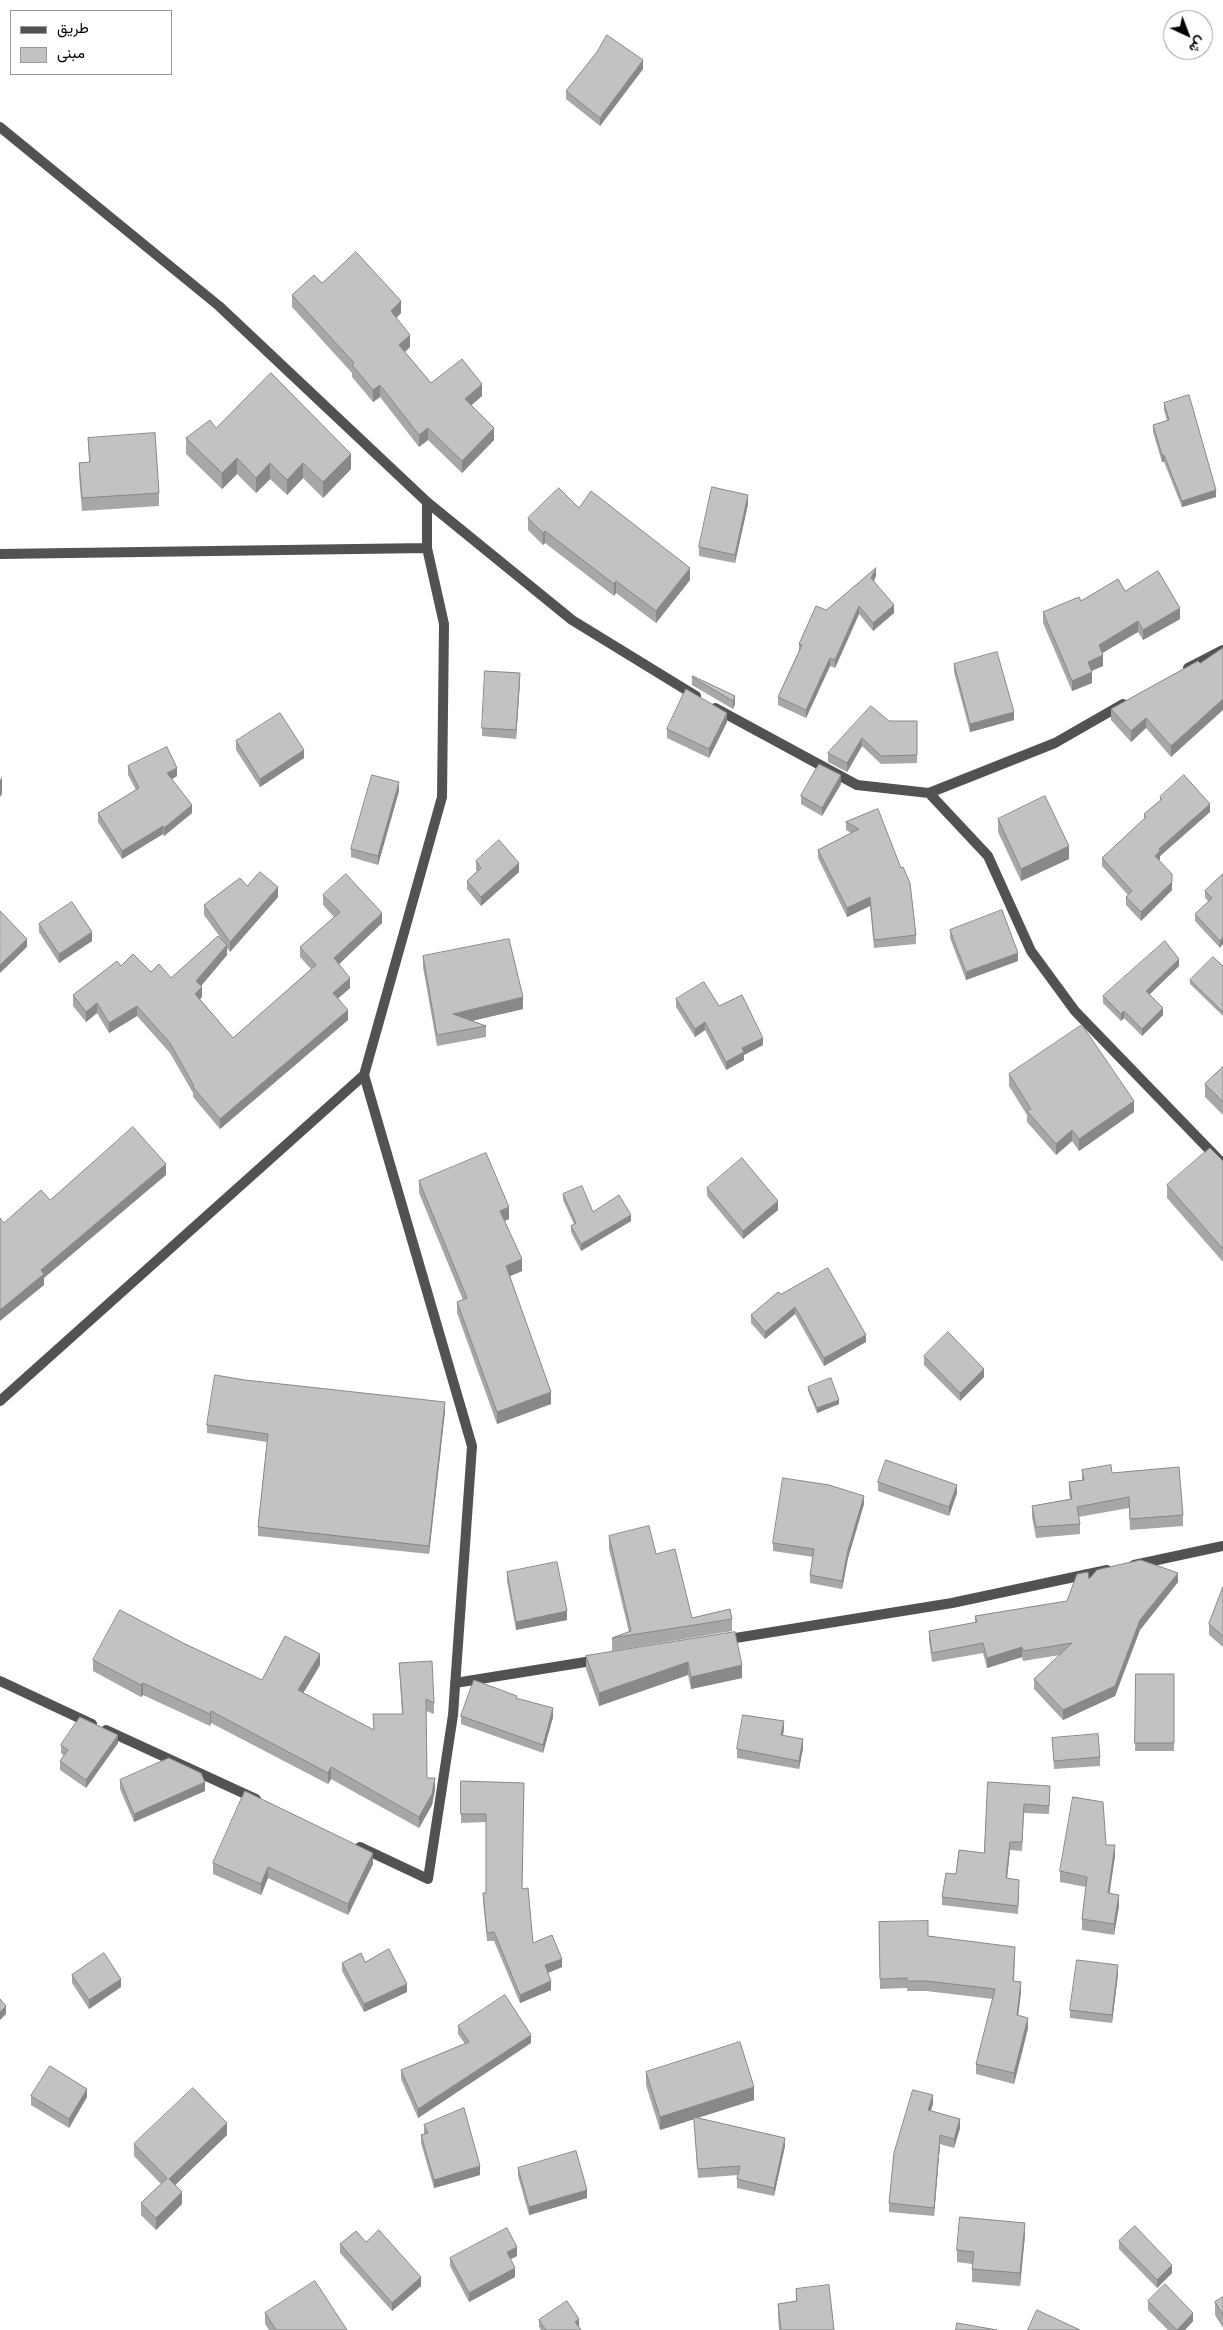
<!DOCTYPE html>
<html>
<head>
<meta charset="utf-8">
<style>
	body { margin:0 }
	#map { position:relative; width:1223px; height:2330px; overflow:hidden; background:#fff; font-family:"PT Sans Narrow",Vazirmatn,sans-serif }
	canvas { display:block }
	.legend { position:absolute; left:10px; top:10px; width:162px; height:65px; box-sizing:border-box; background:#fff; border:1px solid #999; margin:0; padding:6px 9px; list-style:none; font-size:15px; color:#000 }
	.legend li { display:flex; align-items:center; gap:10px; height:25px }
	.legend b { width:25px; border:1px solid #999 }
	.north { position:absolute; left:1163px; top:10px; width:50px; height:50px; box-sizing:border-box; background:#fff; border:1px solid #999; border-radius:50%; rotate:137deg; font-size:14px; font-weight:700; line-height:20px; text-align:center; color:#000 }
	.north::after { content:''; display:block; margin:auto; width:18px; height:22px; background:#000; clip-path:polygon(50% 0,100% 100%,50% 72%,0 100%) }
</style>
</head>
<body>
<div id="map">
<canvas width="1223" height="2330"></canvas>
<ul class="legend">
<li><b style="height:6px;background:#525252"></b>طريق</li>
<li><b style="height:14px;background:#c2c2c2"></b>مبنى</li>
</ul>
<div class="north">ش</div>
</div>
<script>
const context = document.querySelector('canvas').getContext('2d');
context.lineJoin = 'round';
function trace(path, color, width, dash) { context.strokeStyle = color; context.lineWidth = width; context.lineCap = dash ? 'butt' : 'round'; context.setLineDash(dash || []); context.stroke(path); }
function paint(path, color) { context.fillStyle = color; context.fill(path, 'evenodd'); }
trace(new Path2D(`
	M0,127L219,306L427,502L572,620L696,696
	M427,502V548
	M0,554L427,548L444,624L442,797L364,1075L472,1446L453,1715L428,1879L360,1847
	M1188,668L1223,650
	M715,708L857,785L929,793L988,856L1031,951L1075,1011L1223,1164
	M929,793L1055,743L1123,704
	M0,1401L364,1075
	M1134,1565L1223,1546
	M723,1640L952,1603L1107,1570
	M0,1681L92,1724
	M455,1683L598,1660
	M106,1730L256,1799`), '#525252', 10);
paint(new Path2D(`
	M643,69L600,126L566,99V91Z
	M322,283L401,313L396,318L410,347L405,352L431,383L482,396L471,405L494,440L462,473L428,440L419,447L380,397L373,402L352,377V373L292,307V295Z
	M1164,403L1216,497L1182,507L1164,462H1162L1153,432V425L1167,421L1164,410Z
	M216,428L351,469L323,498L303,478L287,495L270,479L256,493L237,474L222,489L186,454V438Z
	M88,438L159,493V506L82,511L79,475V463L89,462Z
	M748,504L735,563L699,556V547Z
	M579,508L690,580L656,623L616,593L614,596L545,543L543,545L528,530V518Z
	M876,576L874,581L894,613L873,631L859,614L835,668L830,666L806,718L778,705V697L799,651V644L826,610Z
	M1125,591L1180,619L1143,640L1138,632L1102,653L1103,666L1092,671V683L1072,691L1043,623V612L1081,601Z
	M1198,661L1171,757L1146,728L1131,742L1111,720V709Z
	M954,664L1014,720L970,732L954,672Z
	M692,677L735,696V704L733,709L692,685Z
	M520,681L516,739L482,736V728Z
	M889,721H917V763L881,764L862,746L847,772L828,762V753Z
	M727,722L709,758L667,738V729Z
	M236,741L304,758L260,787L236,750Z
	M128,766L177,776L172,779L192,813L164,836L163,834L122,859L98,822V813L136,790L128,775Z
	M841,784L822,816L801,804V796Z
	M399,791L378,865L351,857V849Z
	M1160,797L1210,812L1160,856V859L1159,860L1172,890L1141,921L1126,905V897L1128,895L1102,866V858L1144,820V814L1160,801Z
	M878,809L916,935V944L874,948L870,906L847,917L818,858V850L851,833L846,830V822Z
	M998,819L1069,859L1021,881L998,832Z
	M476,861L519,872L481,906L467,889V881L477,871L476,870Z
	M1223,874L1220,948L1195,921V914L1209,902L1205,898V891Z
	M247,886L278,897L230,952L227,948V955L201,986L202,997L200,999L233,1038L311,969L300,957V947L334,917L323,905V895L382,923L339,964L350,988L338,998L348,1020L220,1129L193,1097V1093L170,1053L137,1016L109,1033L97,1013L86,1022L73,1006V995L121,966L151,972L171,978L220,937L204,915V905Z
	M39,924L92,941L59,963L39,932Z
	M950,930L1018,961L966,980L950,938Z
	M423,956L523,1009L472,1021L486,1026V1037L437,1046L423,967Z
	M1179,966L1149,994L1163,1015L1142,1036L1124,1018L1121,1021L1103,1003V996Z
	M1223,966V1016L1190,984V980Z
	M676,999L719,1006L763,1045L744,1055V1060L726,1070L705,1030L695,1037L676,1007Z
	M1223,1067V1115L1205,1097V1084Z
	M1009,1074L1134,1112L1079,1151L1072,1141L1056,1155L1027,1122V1115L1009,1086Z
	M1223,1161V1262L1167,1198V1185Z
	M419,1181L509,1219L505,1221L522,1271L510,1276L551,1404L497,1424L457,1313V1302L463,1300L419,1193Z
	M707,1188L778,1210L743,1239L707,1196Z
	M563,1194L593,1212L631,1221L581,1251L571,1232V1226L574,1224L563,1200Z
	M781,1294L866,1342L824,1366L795,1314L765,1339L751,1323V1315Z
	M924,1356L984,1377L960,1401L924,1365Z
	M245,1380L445,1411L429,1554L258,1536V1527L267,1442L207,1433V1425Z
	M808,1387L839,1404L817,1413L808,1391Z
	M1082,1470L1112,1473L1183,1515V1526L1130,1530L1129,1508L1078,1517L1080,1524V1534L1036,1538L1032,1517V1506L1070,1499L1069,1493V1482L1082,1480Z
	M878,1482L957,1493L949,1516L878,1491Z
	M864,1504L848,1558L842,1589L810,1583V1575L813,1557L773,1551V1543Z
	M609,1536L656,1554L692,1618L732,1619V1631L612,1651V1638L629,1632L609,1549Z
	M507,1572L567,1620L516,1630L507,1581Z
	M1089,1579L1178,1582L1140,1630L1115,1696L1063,1720L1034,1689V1679L1060,1655L1023,1661L1022,1657L987,1668L983,1653L932,1662L929,1640V1631L975,1623V1616L1067,1601Z
	M1223,1587V1647L1209,1635V1624Z
	M735,1632L742,1678L691,1689L688,1675L599,1706L586,1669V1656Z
	M185,1644L262,1680L320,1665L303,1693L373,1730L402,1714L399,1663L434,1703V1714L426,1711L427,1778L435,1790L432,1805L419,1828L331,1779L328,1784L211,1723L210,1726L143,1695L141,1697L93,1671V1660Z
	M1136,1674H1174V1751H1135Z
	M517,1699L553,1717L543,1753L461,1724V1716Z
	M784,1729L783,1735L803,1748L799,1769L737,1758V1749Z
	M1052,1738L1100,1757V1766L1054,1769Z
	M118,1743L86,1788L60,1770V1761L64,1756L61,1753V1745Z
	M120,1780L205,1791L134,1822L120,1789Z
	M461,1781L524,1783L522,1889L533,1943L562,1967L548,1973L551,1990L520,2003L494,1941H487L483,1901V1893H486V1822L461,1823Z
	M988,1782L1050,1794L1049,1814L1024,1813L1022,1851L1010,1850L1007,1879L1019,1889L1018,1914L942,1905V1897L984,1853Z
	M1106,1845L1115,1856L1109,1893L1119,1906L1114,1935L1082,1930V1919L1086,1887L1060,1882V1871Z
	M213,1863L373,1864L348,1915L268,1878L261,1895L213,1874Z
	M879,1922L928,1936L1015,1957L1014,1981L1021,1992L1018,2016L1028,2028L1014,2084L976,2074V2064L993,1999L926,1991H907V1988L880,1989Z
	M365,1962L407,1992L364,2012L342,1971V1963Z
	M1118,1974L1112,2023L1070,2018V2010Z
	M72,1975L121,1987L89,2009L72,1983Z
	M458,2026L531,2043L418,2118L401,2079V2070L465,2044L458,2034Z
	M646,2072L754,2100L697,2118L785,2146L774,2196L737,2188V2179L738,2175L698,2178L694,2119L660,2130L646,2085Z
	M31,2096L87,2097L69,2128L31,2105Z
	M933,2104L931,2111L960,2128L954,2148L940,2144L934,2216L889,2212V2203Z
	M424,2125L480,2175L434,2188L421,2143V2135L424,2134Z
	M227,2135L175,2185L182,2204L156,2230L141,2215V2203L161,2184L134,2156V2144Z
	M518,2168L587,2198L529,2215L518,2176Z
	M1025,2235L1020,2286L972,2282V2264L957,2262V2250Z
	M1119,2241L1172,2273L1157,2288L1119,2249Z
	M366,2242L421,2286L392,2311L340,2253V2244Z
	M517,2256L510,2259L515,2277L469,2302L450,2266V2258Z
	M796,2289L834,2330H779L778,2316V2304L796,2301Z
	M1223,2297V2328L1215,2315V2302Z
	M1148,2301L1193,2321L1185,2330H1168L1148,2310Z
	M265,2313L347,2330H269L265,2324Z
	M539,2320L579,2326L581,2330H541L539,2327Z`), '#a7a7a7');
paint(new Path2D(`
	M643,60V69L600,126V118Z
	M401,301V313L391,323V311Z
	M410,335V347L399,357V345Z
	M482,384V396L465,411V399Z
	M380,385V397L373,402V390Z
	M428,428V440L419,447V435Z
	M494,428V440L462,473V461Z
	M351,454V469L323,498V482Z
	M1162,455H1164V462H1162Z
	M237,458V474L222,489V473Z
	M270,463V479L256,493V478Z
	M303,463V478L287,495V480Z
	M1216,490V497L1182,507V501Z
	M748,495V504L735,563V555Z
	M545,531V543L543,545V533Z
	M690,568V580L656,623V611Z
	M876,568V576L871,586V578Z
	M616,581V593L614,596V584Z
	M894,605V613L873,631V623Z
	M859,606V614L835,668V660Z
	M1180,608V619L1143,640V630Z
	M1138,621V632L1099,655V645Z
	M1103,655V666L1088,672V662Z
	M830,658V666L806,718V710Z
	M1092,672V683L1072,691V681Z
	M520,673V681L516,739V730Z
	M735,696V704L733,709V701Z
	M1223,699V710L1171,757V746Z
	M1014,712V720L970,732V724Z
	M727,713V722L709,758V749Z
	M1146,718V728L1131,742V731Z
	M862,738V746L847,772V763Z
	M304,750V758L260,787V779Z
	M177,768V776L167,782V773Z
	M841,775V784L822,816V808Z
	M2,777V794L0,797V780Z
	M399,782V791L378,865V856Z
	M1210,804V812L1160,856V859L1155,864V856L1159,849Z
	M192,805V813L164,836V828Z
	M163,826V834L122,859V851Z
	M1069,846V859L1021,881V869Z
	M519,863V872L481,906V897Z
	M1172,882V890L1141,921V912Z
	M278,887V897L230,952V942Z
	M870,897V906L847,917V908Z
	M382,913V923L334,969V958Z
	M92,932V941L59,963V954Z
	M1223,937V944L1220,948V941Z
	M27,939V947L0,973V965Z
	M227,945V955L196,992V981Z
	M1018,953V961L966,980V972Z
	M1179,959V966L1146,998V991Z
	M350,978V988L333,1003V993Z
	M202,987V997L195,1004V994Z
	M523,997V1009L453,1025V1014Z
	M97,1003V1013L86,1022V1012Z
	M137,1006V1016L109,1033V1023Z
	M1163,1008V1015L1142,1036V1029Z
	M348,1010V1020L220,1129V1119Z
	M1124,1011V1018L1121,1021V1014Z
	M705,1022V1030L695,1037V1029Z
	M763,1038V1045L744,1055V1060L726,1070V1062L742,1048Z
	M1134,1101V1112L1079,1151V1139Z
	M1072,1130V1141L1056,1155V1144Z
	M166,1164V1175L44,1278V1285L0,1321V1310L41,1270Z
	M778,1201V1210L743,1239V1231Z
	M509,1207V1219L500,1222V1211Z
	M631,1215V1221L581,1251V1244Z
	M522,1259V1271L506,1278V1266Z
	M795,1307V1314L765,1339V1332Z
	M866,1335V1342L824,1366V1358Z
	M984,1369V1377L960,1401V1393Z
	M551,1392V1404L497,1424V1412Z
	M839,1400V1404L817,1413V1408Z
	M445,1402V1411L429,1554V1546Z
	M957,1485V1493L949,1516V1507Z
	M864,1496V1504L848,1558L842,1589V1581L848,1550Z
	M1178,1573V1582L1140,1630L1115,1696L1063,1720V1710L1140,1620Z
	M567,1611V1620L516,1630V1622Z
	M1022,1647V1657L987,1668V1658Z
	M320,1654V1665L298,1702V1690Z
	M688,1662V1675L599,1706V1693Z
	M742,1665V1678L691,1689V1677Z
	M143,1683V1695L141,1697V1685Z
	M553,1708V1717L543,1753V1745Z
	M211,1711V1723L210,1726V1714Z
	M784,1721V1729L781,1744V1735Z
	M118,1735V1743L86,1788V1780Z
	M803,1739V1748L799,1769V1761Z
	M331,1767V1779L328,1784V1773Z
	M435,1778V1790L432,1805L419,1828V1817Z
	M205,1782V1791L134,1822V1814Z
	M1010,1842V1850L1006,1887V1878Z
	M1115,1845V1856L1108,1904V1893Z
	M373,1853V1864L348,1915V1904Z
	M268,1867V1878L261,1895V1884Z
	M1119,1895V1906L1114,1935V1924Z
	M562,1959V1967L545,1974V1965Z
	M1118,1965V1974L1112,2023V2015Z
	M121,1979V1987L89,2009V2000Z
	M551,1981V1990L520,2003V1995Z
	M1021,1982V1992L1017,2025V2015Z
	M407,1984V1992L364,2012V2004Z
	M6,2006V2014L0,2020V2012Z
	M1028,2018V2028L1014,2084V2073Z
	M531,2035V2043L418,2118V2109Z
	M754,2087V2100L660,2130V2117Z
	M87,2089V2097L69,2128V2119Z
	M933,2095V2104L928,2119V2110Z
	M960,2119V2128L954,2148V2139Z
	M227,2123V2135L169,2191V2179Z
	M940,2135V2144L934,2216V2208Z
	M785,2138V2146L774,2196V2188Z
	M480,2166V2175L434,2188V2180Z
	M587,2190V2198L529,2215V2207Z
	M182,2192V2204L156,2230V2218Z
	M1025,2223V2235L1020,2286V2273Z
	M517,2247V2256L507,2261V2252Z
	M1172,2265V2273L1157,2288V2280Z
	M515,2268V2277L469,2302V2293Z
	M421,2277V2286L392,2311V2303Z
	M1193,2313V2321L1185,2330H1177Z
	M579,2319V2326L575,2329V2322Z`), '#888');
const building = new Path2D(`
	M607,35L643,60L600,118L566,91L597,52Z
	M356,252L401,301L391,311L410,335L399,345L431,383L462,359L482,384L465,399L494,428L462,461L428,428L419,435L380,385L373,390L352,365L354,363L292,295L314,275L322,283Z
	M271,373L351,454L323,482L303,463L287,480L270,463L256,478L237,458L222,473L186,438L210,420L216,428Z
	M1189,395L1216,490L1182,501L1164,455H1162L1153,425L1169,420L1164,403Z
	M155,433L159,493L82,498L79,463L90,462L88,438Z
	M712,487L748,495L735,555L699,547Z
	M559,488L579,508L591,491L690,568L656,611L616,581L614,584L545,531L543,533L528,518Z
	M876,568L871,578L894,605L873,623L859,606L835,660L830,658L806,710L778,697L802,645L799,644L816,606L826,610Z
	M1158,571L1180,608L1143,630L1138,621L1099,645L1103,655L1088,662L1092,672L1072,681L1043,612L1079,597L1081,601L1118,579L1125,591Z
	M1223,648V699L1171,746L1146,718L1131,731L1111,709L1198,661L1200,663Z
	M997,652L1014,712L970,724L954,664Z
	M485,671L520,673L516,730L482,728Z
	M693,676L735,696L733,701L692,677Z
	M686,689L727,713L709,749L667,729Z
	M871,706L889,721H917V755L881,756L862,738L847,763L828,753Z
	M280,713L304,750L260,779L236,741Z
	M167,747L177,768L167,773L192,805L164,828L163,826L122,851L98,813L139,788L128,766Z
	M819,764L841,775L822,808L801,796Z
	M372,775L399,782L378,856L351,849Z
	M1184,775L1210,804L1159,849L1160,851L1155,856L1172,874V882L1141,912L1126,897L1132,891L1102,858L1146,817L1144,814L1162,799L1160,797Z
	M1045,796L1069,846L1021,869L998,819Z
	M878,809L901,868L903,867L910,883L916,935L874,940L870,897L847,908L818,850L859,829L846,822Z
	M499,840L519,863L481,897L467,881L481,868L476,861Z
	M260,872L278,887L230,942L204,905L240,878L247,886Z
	M346,874L382,913L334,958L350,978L333,993L348,1010L220,1119L193,1087L194,1086L170,1043L137,1006L109,1023L97,1003L86,1012L73,995L117,961L121,966L133,954L151,972L159,964L171,978L218,936L227,945L196,981L202,987L195,994L233,1038L316,965L300,947L340,912L323,895Z
	M1223,874V937L1220,941L1195,914L1212,898L1205,891Z
	M72,902L92,932L59,954L39,924Z
	M1002,910L1018,953L966,972L950,930Z
	M0,911L27,939L0,965Z
	M509,939L523,997L453,1014L486,1026L437,1035L423,956Z
	M1165,941L1179,959L1146,991L1163,1008L1142,1029L1124,1011L1121,1014L1103,996Z
	M1213,957L1223,966V1012L1190,980Z
	M704,982L719,1006L742,995L763,1038L742,1048L744,1052L726,1062L705,1022L695,1029L676,999Z
	M1082,1025L1134,1101L1079,1139L1072,1130L1056,1144L1027,1111L1031,1109L1009,1074Z
	M1223,1067V1102L1205,1084Z
	M133,1127L166,1164L41,1270L44,1274L0,1310V1218L4,1223L41,1190L50,1200Z
	M1210,1148L1223,1161V1249L1167,1185Z
	M486,1153L509,1207L500,1211L522,1259L506,1266L551,1392L497,1412L457,1302L467,1298L419,1181Z
	M742,1158L778,1201L743,1231L707,1188Z
	M582,1186L593,1212L619,1195L631,1215L581,1244L571,1226L576,1223L563,1194Z
	M828,1268L866,1335L824,1358L795,1307L765,1332L751,1315L778,1292L781,1294Z
	M948,1332L984,1369L960,1393L924,1356Z
	M215,1375L245,1380L445,1402L429,1546L258,1527L268,1434L207,1425Z
	M831,1378L839,1400L817,1408L808,1387Z
	M886,1460L957,1485L949,1507L878,1482Z
	M1111,1465L1112,1473L1179,1467L1183,1515L1130,1519L1129,1497L1077,1507L1080,1524L1036,1527L1032,1506L1072,1499L1069,1482L1084,1480L1082,1470Z
	M783,1478L829,1485L864,1496L848,1550L842,1581L810,1575L814,1549L773,1543Z
	M649,1526L656,1554L675,1549L692,1618L730,1609L732,1619L612,1638L631,1631L609,1536Z
	M1141,1560L1178,1573L1140,1620L1115,1686L1063,1710L1034,1679L1072,1643L1023,1651L1022,1647L987,1658L983,1643L932,1653L929,1631L977,1622L975,1616L1067,1601L1077,1574L1088,1572L1089,1579L1097,1570Z
	M557,1562L567,1611L516,1622L507,1572Z
	M1223,1587V1636L1209,1624Z
	M120,1610L185,1644L262,1680L285,1636L320,1654L298,1690L374,1730L373,1714H403L399,1663L432,1661L434,1703L426,1699L427,1778H435L432,1794L419,1817L331,1767L328,1773L211,1711L210,1714L143,1683L141,1685L93,1660Z
	M735,1632L742,1665L691,1677L688,1662L599,1693L586,1656Z
	M1136,1674H1174V1743H1135Z
	M474,1680L517,1696L516,1698L553,1708L543,1745L461,1716Z
	M743,1715L784,1721L781,1735L803,1739L799,1761L737,1749Z
	M80,1717L118,1735L86,1780L60,1761L68,1750L61,1745Z
	M1098,1734L1100,1757L1054,1761L1052,1738Z
	M169,1758L201,1773L205,1782L134,1814L120,1780Z
	M461,1781L524,1783L522,1889L528,1888L533,1943L552,1935L562,1959L545,1965L551,1981L520,1995L494,1932L487,1933L483,1893H486V1814H461Z
	M988,1782L1050,1786L1049,1806L1024,1804L1022,1842H1010L1006,1878L1019,1880L1018,1906L942,1897L946,1873L956,1874L959,1850L984,1853Z
	M245,1791L373,1853L348,1904L268,1867L261,1884L213,1863Z
	M1073,1797L1103,1802L1106,1845H1115L1108,1893L1119,1895L1114,1924L1082,1919L1087,1877L1060,1871Z
	M928,1921V1936L1015,1947L1013,1981L1021,1982L1017,2015L1028,2018L1014,2073L976,2064L995,1989L926,1981H907V1978L880,1979L879,1922Z
	M389,1949L407,1984L364,2004L342,1963L361,1953L365,1962Z
	M104,1953L121,1979L89,2000L72,1975Z
	M1077,1960L1118,1965L1112,2015L1070,2010Z
	M505,1995L531,2035L418,2109L401,2070L469,2042L458,2026Z
	M0,1999L6,2006L0,2012Z
	M740,2042L754,2087L660,2117L646,2072Z
	M50,2066L87,2089L69,2119L31,2096Z
	M193,2088L227,2123L169,2179L182,2192L156,2218L141,2203L167,2178L134,2144Z
	M913,2090L933,2095L928,2110L960,2119L954,2139L940,2135L934,2208L889,2203L894,2153Z
	M464,2108L480,2166L434,2180L421,2135L428,2133L424,2125Z
	M694,2117L785,2138L774,2188L737,2179L740,2166L698,2169Z
	M576,2151L587,2190L529,2207L518,2168Z
	M960,2217L1025,2223L1020,2273L972,2269L974,2252L957,2250Z
	M1135,2226L1172,2265L1157,2280L1119,2241Z
	M507,2228L517,2247L507,2252L515,2268L469,2293L450,2258Z
	M379,2230L421,2277L392,2303L340,2244L356,2231L366,2242Z
	M315,2281L347,2330H276L265,2313Z
	M1165,2284L1193,2313L1177,2330L1148,2301Z
	M829,2285L834,2330H781L778,2304L797,2301L796,2289Z
	M1223,2297V2315L1215,2302Z
	M567,2301L579,2319L575,2322L581,2330H546L539,2320Z
	M1037,2310L1080,2330H1028Z
	M957,2323L997,2330H956Z`);
paint(building, '#c2c2c2');
trace(building, '#888', 1);
</script>
</body>
</html>
